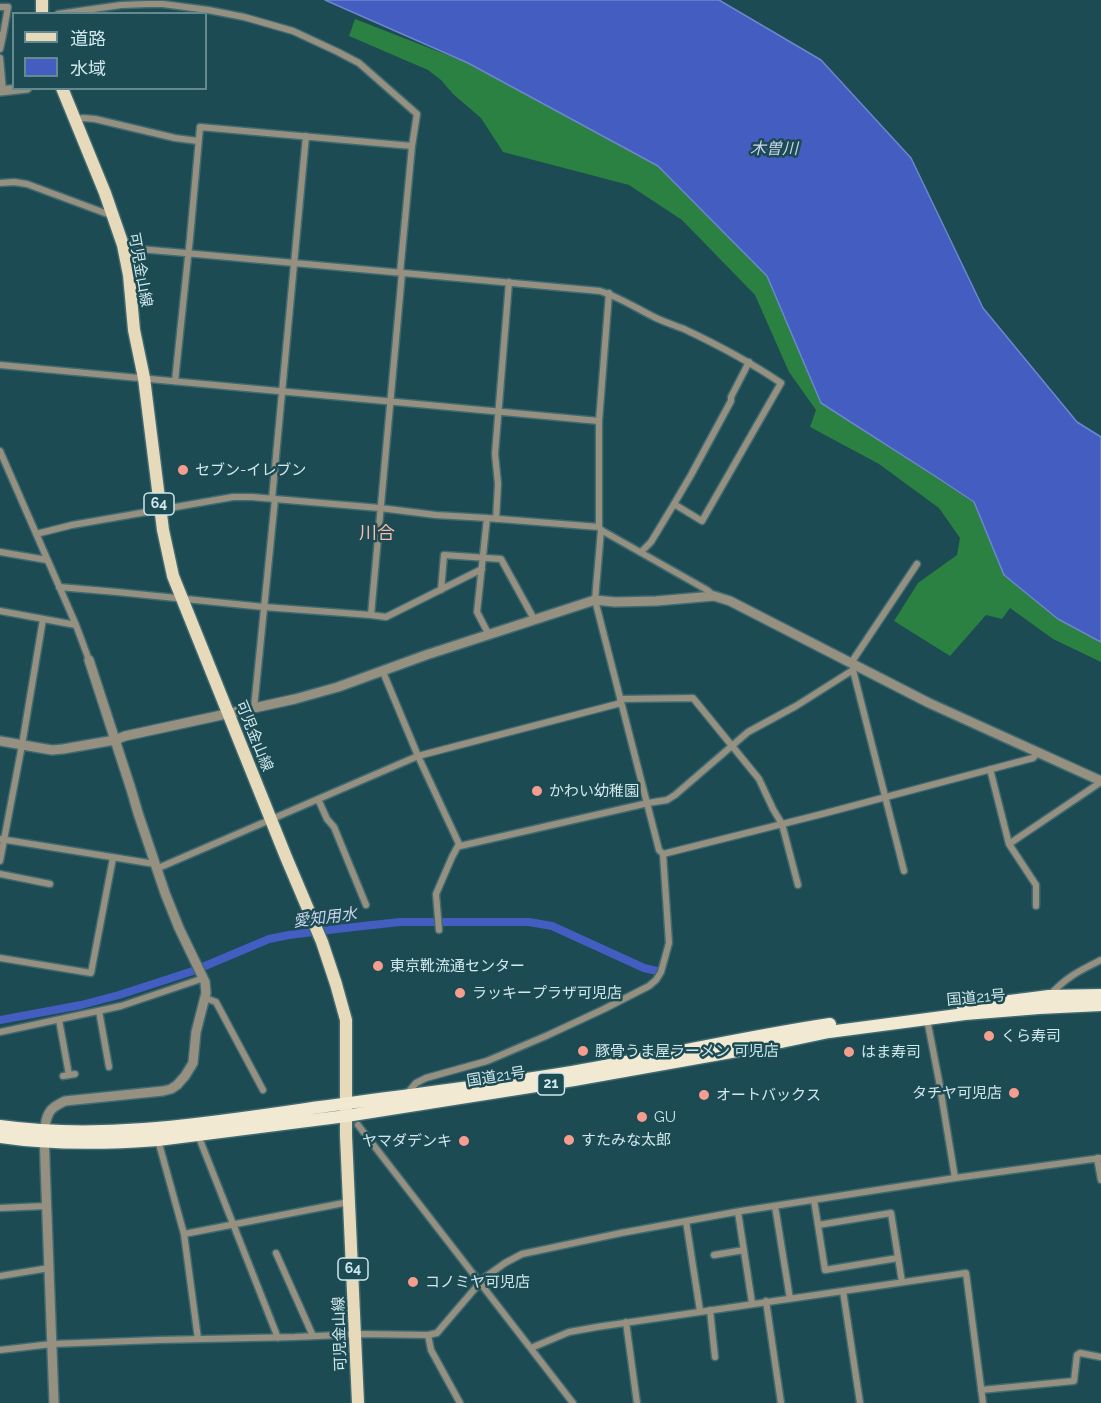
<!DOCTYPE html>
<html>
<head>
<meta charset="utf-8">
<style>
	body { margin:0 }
	#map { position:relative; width:1101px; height:1403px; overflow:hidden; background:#1c4b53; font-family:Raleway,"Noto Sans JP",sans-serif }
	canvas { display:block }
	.legend { position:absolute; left:12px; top:12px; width:195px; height:78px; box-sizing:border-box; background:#1c4b53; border:2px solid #648a90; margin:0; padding:8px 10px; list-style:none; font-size:18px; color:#d0e8ec }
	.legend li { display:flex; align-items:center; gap:12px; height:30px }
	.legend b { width:30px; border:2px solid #648a90 }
</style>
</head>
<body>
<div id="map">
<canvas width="1101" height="1403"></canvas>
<ul class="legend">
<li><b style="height:8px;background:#e7daba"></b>道路</li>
<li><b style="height:16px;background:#435dc1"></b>水域</li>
</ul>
</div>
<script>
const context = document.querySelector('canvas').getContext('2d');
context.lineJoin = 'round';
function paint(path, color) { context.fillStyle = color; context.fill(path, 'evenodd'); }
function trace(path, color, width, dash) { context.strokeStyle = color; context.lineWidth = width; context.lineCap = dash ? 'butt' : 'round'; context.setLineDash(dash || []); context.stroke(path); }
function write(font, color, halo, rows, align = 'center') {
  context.font = font + ' Raleway,"Noto Sans JP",sans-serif'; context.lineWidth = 5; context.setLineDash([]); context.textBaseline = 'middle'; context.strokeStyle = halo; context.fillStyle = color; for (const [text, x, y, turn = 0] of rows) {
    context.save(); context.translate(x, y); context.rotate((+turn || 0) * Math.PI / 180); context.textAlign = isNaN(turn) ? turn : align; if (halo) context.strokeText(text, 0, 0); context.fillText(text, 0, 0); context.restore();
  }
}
paint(new Path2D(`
	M355,19L468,63L658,166L767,276L821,403L938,478L974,503L1004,575L1058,619L1101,642V662L1053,639L1010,608L1002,619L986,615L950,656L894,621L918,583L957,555L960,538L939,508L879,464L810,427L816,410L789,372L755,295L682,220L629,185L503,152L481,118L453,94L441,80L428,70L349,36Z`), '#2a8142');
const water = new Path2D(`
	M325,0H719L821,60L911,158L983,308L1077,422L1101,437V642L1058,619L1004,575L974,502L938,478L821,403L767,276L658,166L468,63Z`);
paint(water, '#435dc1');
trace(water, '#6d87ce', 1.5);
trace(new Path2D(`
	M0,1020L81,1005L119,995L193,971L269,939L289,935L345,928L400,922H529L552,926L644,968L657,971`), '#435dc1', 8);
const minor = new Path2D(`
	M0,7H8L3,35H0
	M58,14L121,5L147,4H163L208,10L244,17L293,31L338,52L359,63L417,114L412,146L400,273
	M0,49L3,35
	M0,58L3,91
	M75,120L83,118L95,119L175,138L198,141
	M0,183L14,182L27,184L113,216
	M124,254L139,249L174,252L600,291C619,297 636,308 654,317C664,322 674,325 684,329C718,345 750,362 781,383L702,521L674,504L651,542L641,552
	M0,365L599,421
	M175,381L190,238L200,127L412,146
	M0,451L76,625L89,660
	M272,499L306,136
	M674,504L691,475L731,401V397L749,362
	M487,518L477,612L489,635
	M496,519L498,484L495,454L509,282
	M601,530L707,590L714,596
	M36,534L72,525L233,497H252L380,508L436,515L487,518L599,527
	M0,552L47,560
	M59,587L117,592L264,607L371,615L402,273
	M441,590L444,555L501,559L534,619
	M0,611L76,625
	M371,615L386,617L482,569
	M851,663L917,564
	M853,670L904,871
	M383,672L418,756L459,844L452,857L436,894L439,930
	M620,699L693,698L759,779L773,809L782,824L798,885
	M254,708L275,499
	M990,769L1009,844L1036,885V906
	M318,799L327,819L334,827L366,905
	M0,839L155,864
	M459,844L460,846L648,803L667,800L675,795L748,732L796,706L853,670L855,665
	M1009,844L1101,782
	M663,854L822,814L1033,758L1038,753
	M0,861L22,745L43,619
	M156,869L418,756L621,703
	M0,874L50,884
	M0,958L91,973L113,858
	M1049,996C1066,977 1079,971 1101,960
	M205,998L216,1002L263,1090
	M99,1011L109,1067
	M927,1019L939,1081L955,1178
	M59,1020L69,1075
	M0,1032L121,1006L204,978
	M63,1076L75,1074
	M406,1095L416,1083L426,1078L487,1061L546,1036L604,1009L649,986L656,980L661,972L669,943L663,854L659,850L595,600L601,530L599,527V421L609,293
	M358,1125L573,1403
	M198,1135L278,1338
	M158,1140L184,1234L198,1339
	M1097,1158L1101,1180
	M814,1200L818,1225L891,1213L902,1282
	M775,1206L790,1299
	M0,1208L46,1206
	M738,1212L752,1303
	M686,1221L700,1311
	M818,1225L825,1270L898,1258
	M184,1234L349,1202
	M276,1253L313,1336
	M714,1255L744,1250
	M0,1276L49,1268
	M843,1291L860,1403
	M766,1301L781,1403
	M710,1310L715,1357
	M626,1322L637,1403
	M428,1335L431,1350L460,1403
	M531,1348L569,1332L597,1327L966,1273L983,1403
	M0,1350L52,1344L158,1340L295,1337L361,1334L428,1335L437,1333L442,1327L484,1278L505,1263L522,1254L621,1233L741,1211L955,1178L1101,1158
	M981,1390L1074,1381L1077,1355L1080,1353L1101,1357`);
const tertiary = new Path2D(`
	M0,91L27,88
	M0,741L40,748L52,750L63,749L115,740L125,736L185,723L295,699L338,687L426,655L595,600L615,602L656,601L714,596L730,601L929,703L1101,781
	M54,1403L45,1163C45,1149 42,1125 49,1113C52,1107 59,1104 65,1101L163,1091L171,1089L177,1085L185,1076L193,1063L196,1032L206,993L205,982L179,928L165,893L138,813L131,789L89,660`);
const primary = new Path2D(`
	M42,14V0
	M62,88L105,193L123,245L129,275L134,330L144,378L163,530L173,576L286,857L322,942L336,984L346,1020V1136L358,1403`);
const trunk = new Path2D(`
	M963,1007L1049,996L1101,995
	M0,1126C107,1141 214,1122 320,1107C404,1095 488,1086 572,1072C658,1057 743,1037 830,1024
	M0,1137C53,1145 105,1144 158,1140L346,1116L574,1080L748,1049L829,1032L965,1014L1039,1008L1101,1005`);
trace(minor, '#406a72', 9);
trace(tertiary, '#406a72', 12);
trace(primary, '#406a72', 15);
trace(trunk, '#406a72', 15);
trace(minor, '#969080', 6);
trace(tertiary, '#969080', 9);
trace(primary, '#e7daba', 12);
trace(trunk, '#f2e9d2', 12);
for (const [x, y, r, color] of [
	[183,470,6,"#f59d8f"],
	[537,791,6,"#f59d8f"],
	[378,966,6,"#f59d8f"],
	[460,993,6,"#f59d8f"],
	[989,1036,6,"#f59d8f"],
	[583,1051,6,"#f59d8f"],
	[849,1052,6,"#f59d8f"],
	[1014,1093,6,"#f59d8f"],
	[704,1095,6,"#f59d8f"],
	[642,1117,6,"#f59d8f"],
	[569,1140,6,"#f59d8f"],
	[464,1141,6,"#f59d8f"],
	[413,1282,6,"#f59d8f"]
]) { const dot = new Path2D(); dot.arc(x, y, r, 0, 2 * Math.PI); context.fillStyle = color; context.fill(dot); trace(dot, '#1c4b53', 2); }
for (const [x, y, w] of [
	[159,504,30],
	[551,1084,27],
	[353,1269,30]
]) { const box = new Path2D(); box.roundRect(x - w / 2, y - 11, w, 22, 4.5); context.fillStyle = '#1c4b53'; context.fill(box); trace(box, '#d0e8ec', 1.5); }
write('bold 14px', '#d0e8ec', null, [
	["64",159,504],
	["21",551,1084],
	["64",353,1269]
]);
write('15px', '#d0e8ec', '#1c4b53', [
	["可児金山線",140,270,80],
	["可児金山線",254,736,68],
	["国道21号",976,998,-5],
	["国道21号",496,1077,-9],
	["可児金山線",340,1334,-92]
]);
write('15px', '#d0e8ec', '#1c4b53', [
	["セブン-イレブン",195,470],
	["かわい幼稚園",549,791],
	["東京靴流通センター",390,966],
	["ラッキープラザ可児店",472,993],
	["くら寿司",1001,1036],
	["豚骨うま屋ラーメン 可児店",595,1051],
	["はま寿司",861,1052],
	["タチヤ可児店",1002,1093,"right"],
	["オートバックス",716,1095],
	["GU",654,1117],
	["すたみな太郎",581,1140],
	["ヤマダデンキ",452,1141,"right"],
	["コノミヤ可児店",425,1282]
], 'left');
write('italic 16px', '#cad4ee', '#1c4b53', [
	["木曽川",774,149],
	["愛知用水",325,918,-7]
]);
write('18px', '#fdbaaf', '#1c4b53', [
	["川合",377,534]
]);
</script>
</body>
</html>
